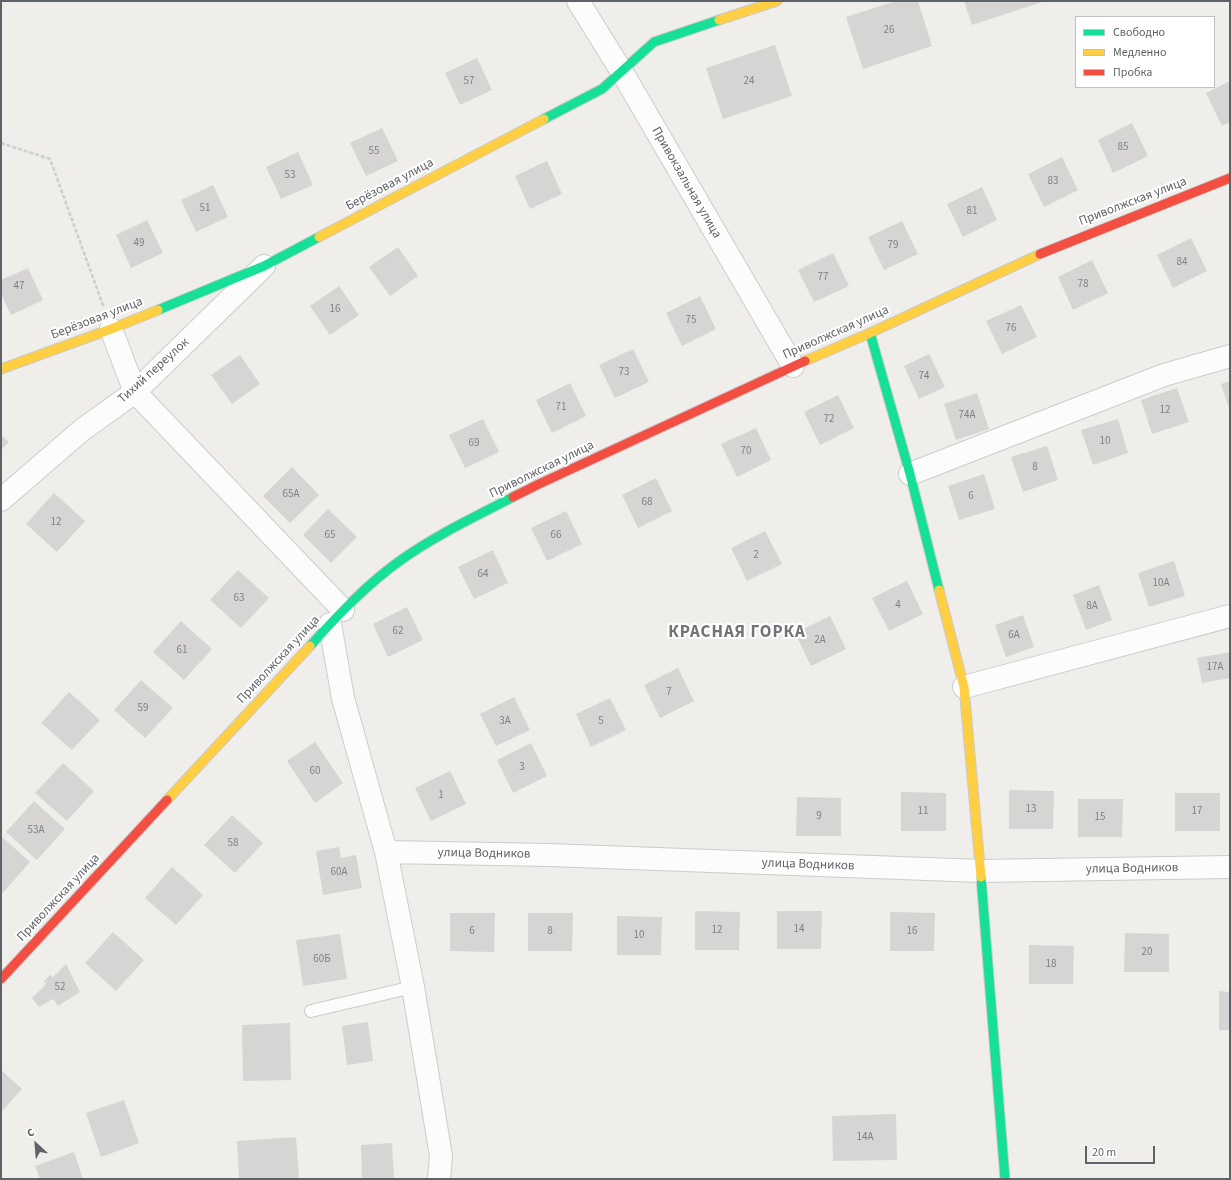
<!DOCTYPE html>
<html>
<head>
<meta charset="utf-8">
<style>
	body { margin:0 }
	#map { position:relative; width:1231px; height:1180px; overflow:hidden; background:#efeeea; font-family:"Source Sans 3",sans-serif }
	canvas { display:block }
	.frame { position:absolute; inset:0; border:2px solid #5f6368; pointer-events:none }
	.legend { position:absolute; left:1075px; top:16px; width:140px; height:72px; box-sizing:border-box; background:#fff; border:1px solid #bfc1c3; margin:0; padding:5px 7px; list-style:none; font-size:12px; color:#5f6368 }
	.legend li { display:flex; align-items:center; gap:8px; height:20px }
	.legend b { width:20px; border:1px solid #bfc1c3 }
	.north { position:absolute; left:16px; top:1124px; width:40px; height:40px; -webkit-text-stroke:3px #fff; paint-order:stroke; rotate:334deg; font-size:11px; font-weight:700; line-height:16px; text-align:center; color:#5f6368 }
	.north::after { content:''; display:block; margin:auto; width:14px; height:18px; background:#5f6368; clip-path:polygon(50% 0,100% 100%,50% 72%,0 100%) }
	.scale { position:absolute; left:1085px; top:1146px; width:70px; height:18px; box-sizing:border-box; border:2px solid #5f6368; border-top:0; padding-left:5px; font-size:12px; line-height:14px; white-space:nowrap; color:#5f6368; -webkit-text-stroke:3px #fff; paint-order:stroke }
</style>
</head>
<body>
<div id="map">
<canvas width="1231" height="1180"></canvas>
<div class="frame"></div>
<ul class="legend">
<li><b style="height:5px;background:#16e098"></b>Свободно</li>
<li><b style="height:5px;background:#ffcf43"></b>Медленно</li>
<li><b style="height:5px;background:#f24e42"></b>Пробка</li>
</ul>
<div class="north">С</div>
<div class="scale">20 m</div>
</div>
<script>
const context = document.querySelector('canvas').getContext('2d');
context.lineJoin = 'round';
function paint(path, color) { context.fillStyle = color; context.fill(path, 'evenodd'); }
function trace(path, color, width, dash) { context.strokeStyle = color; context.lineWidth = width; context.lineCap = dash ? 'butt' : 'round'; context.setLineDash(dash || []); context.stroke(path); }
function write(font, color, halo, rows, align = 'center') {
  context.font = font + ' "Source Sans 3",sans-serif'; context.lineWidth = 4; context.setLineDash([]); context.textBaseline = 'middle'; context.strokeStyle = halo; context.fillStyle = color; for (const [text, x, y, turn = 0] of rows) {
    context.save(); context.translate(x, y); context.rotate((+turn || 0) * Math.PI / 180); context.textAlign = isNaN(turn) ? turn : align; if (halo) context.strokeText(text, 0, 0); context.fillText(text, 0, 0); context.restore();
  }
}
paint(new Path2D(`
	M896,1H918L932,46L863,69L846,17Z
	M964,1H1041L1042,2L972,25Z
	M775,45L792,96L723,119L706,68Z
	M477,58L492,90L460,105L445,73Z
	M1230,81V122L1222,126L1206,93Z
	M1132,123L1148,156L1113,173L1098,140Z
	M382,128L398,161L366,176L350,143Z
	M298,152L313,185L281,199L266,167Z
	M1062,157L1078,190L1044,207L1028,174Z
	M547,161L562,194L530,209L515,176Z
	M213,185L228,217L196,232L181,200Z
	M982,187L997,220L963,237L947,204Z
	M147,220L163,253L131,268L116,235Z
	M902,221L918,254L884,270L868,237Z
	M1191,238L1207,271L1173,288L1157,255Z
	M398,247L418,276L390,296L369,267Z
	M833,253L849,286L814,302L798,270Z
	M1092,260L1108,293L1073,310L1058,277Z
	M28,268L43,300L11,315L1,294V280Z
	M339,286L359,315L330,335L310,306Z
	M700,296L716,329L682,346L666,313Z
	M1021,305L1037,337L1002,354L986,321Z
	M633,349L649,382L615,398L599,365Z
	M929,354L945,387L919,399L904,366Z
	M240,355L260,384L232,404L211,375Z
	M1230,381V411L1221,384Z
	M570,383L586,416L552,433L536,400Z
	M1177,388L1189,422L1152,434L1141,400Z
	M977,393L989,429L956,440L944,404Z
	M838,395L854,428L820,445L804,412Z
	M483,419L499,452L465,468L449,435Z
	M1118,419L1128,453L1093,465L1081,430Z
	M756,428L771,460L737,477L721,444Z
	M1,435L9,442L1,450Z
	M1047,446L1058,480L1023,492L1011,457Z
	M292,467L319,495L290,523L263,496Z
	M984,474L995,509L959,520L948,486Z
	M656,478L672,511L638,528L622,495Z
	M54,493L85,521L57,552L26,524Z
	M328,509L357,537L331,563L303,535Z
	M566,511L582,544L547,561L531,528Z
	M765,531L782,564L747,581L731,548Z
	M493,550L508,583L474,599L458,567Z
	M1174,561L1185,596L1149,607L1138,573Z
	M238,570L269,598L241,628L210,600Z
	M907,581L923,614L889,631L872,598Z
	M1099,585L1112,620L1086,630L1073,595Z
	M407,607L423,640L388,657L373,624Z
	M1023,615L1034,647L1006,657L995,625Z
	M830,616L846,649L811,666L795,633Z
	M181,621L212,649L184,680L153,652Z
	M1230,652V678L1202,683L1197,658Z
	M678,668L694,701L660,718L644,685Z
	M141,680L173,708L145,738L114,710Z
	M69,692L100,720L72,750L41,723Z
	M514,697L530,730L496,746L480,714Z
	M610,698L626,730L591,747L576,714Z
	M315,742L343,783L315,803L287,761Z
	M531,743L547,776L513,793L497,760Z
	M63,763L94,791L67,821L35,793Z
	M450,771L466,804L431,821L415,788Z
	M1009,790L1054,791L1053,829H1009Z
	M901,792L946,793V831H901Z
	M1175,793H1220V831H1175Z
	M797,797L841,798V836H796Z
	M1078,799H1123L1122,837H1078Z
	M34,801L65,829L37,860L6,832Z
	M232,815L263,843L235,873L204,845Z
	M1,836L30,862L3,893L1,891Z
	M339,847L341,858L356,855L362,888L323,895L316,851Z
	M172,867L203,895L176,925L145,898Z
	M695,911L740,912L739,950H695Z
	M777,911H822L821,949H777Z
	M890,912L935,913L934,951H890Z
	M450,913H495L494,952L450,951Z
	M528,913H573L572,951H528Z
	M617,916L662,917L661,955H617Z
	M113,932L144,960L116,991L85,963Z
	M1125,933L1169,934V972H1124Z
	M340,934L347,979L303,986L296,940Z
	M1029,945L1074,946L1073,984H1029Z
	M66,964L80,992L58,1006L53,999L39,1007L32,998L46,984L44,981L50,975L53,977Z
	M1219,991L1230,992V1030H1219Z
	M368,1022L373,1061L347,1065L342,1026Z
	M290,1023L291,1080L243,1081L242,1025Z
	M1,1070L22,1089L1,1112Z
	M124,1100L139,1143L101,1157L86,1113Z
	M896,1114L897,1160L833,1161L832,1116Z
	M296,1137L299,1179H239L237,1141Z
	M392,1143L394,1179H362L361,1145Z
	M74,1152L83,1179H40L35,1166Z`), '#d6d5d3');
const lane = new Path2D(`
	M311,1011L413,987`);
const street = new Path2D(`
	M578,1L622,72L793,366
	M111,329L135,392L343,610
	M910,474L1164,375L1230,356
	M1,500L82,430L135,392L264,266
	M330,624L343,698L386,852L413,987L441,1156L439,1179
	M964,687L1230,616
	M386,852L549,855L981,871L1230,867`);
const fast = new Path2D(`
	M544,119L602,89L654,42L719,20
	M158,310L264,266L319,237
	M870,333L910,474L939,590
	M310,646C338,615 367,584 401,560C436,535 475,517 513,497
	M981,877L1005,1179`);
const slow = new Path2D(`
	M719,20L777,1
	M319,237L544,119
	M805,361L870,333L1040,254
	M1,369L111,329L158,310
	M939,590L964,687L981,877
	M167,800L310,646`);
const jam = new Path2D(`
	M1040,254L1230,178
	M513,497L539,484L805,361
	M1,979L167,800`);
trace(lane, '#cbcccc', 14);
trace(street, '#cbcccc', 24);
trace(fast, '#cacacb', 11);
trace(slow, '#cacacb', 11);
trace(jam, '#cacacb', 11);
trace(new Path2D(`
	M1,143L50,159L104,308`), '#cacfcc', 2.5, [4, 2]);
trace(lane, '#fdfcfc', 12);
trace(street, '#fdfcfc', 22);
trace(fast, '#16e098', 9);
trace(slow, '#ffcf43', 9);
trace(jam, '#f24e42', 9);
write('11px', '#7e8184', null, [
	["26",889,31],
	["57",469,82],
	["24",749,82],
	["85",1123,148],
	["55",374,152],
	["53",290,176],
	["83",1053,182],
	["51",205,209],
	["81",972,212],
	["49",139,244],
	["79",893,246],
	["84",1182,263],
	["77",823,278],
	["78",1083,285],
	["47",19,287],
	["16",335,310],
	["75",691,321],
	["76",1011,329],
	["73",624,373],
	["74",924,377],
	["71",561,408],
	["12",1165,411],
	["74А",967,416],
	["72",829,420],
	["10",1105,442],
	["69",474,444],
	["70",746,452],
	["8",1035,468],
	["65А",291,495],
	["6",971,497],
	["68",647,503],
	["12",56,523],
	["65",330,536],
	["66",556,536],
	["2",756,556],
	["64",483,575],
	["10А",1161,584],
	["63",239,599],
	["4",898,606],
	["8А",1092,607],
	["62",398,632],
	["6А",1014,636],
	["2А",820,641],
	["61",182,651],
	["17А",1215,668],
	["7",669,693],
	["59",143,709],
	["3А",505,722],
	["5",601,722],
	["3",522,768],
	["60",315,772],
	["1",441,796],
	["13",1031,810],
	["11",923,812],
	["17",1197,812],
	["9",819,817],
	["15",1100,818],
	["53А",36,831],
	["58",233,844],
	["60А",339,873],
	["14",799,930],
	["12",717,931],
	["6",472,932],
	["8",550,932],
	["16",912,932],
	["10",639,936],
	["20",1147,953],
	["60Б",322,960],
	["18",1051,965],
	["52",60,988],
	["14А",865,1138]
]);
write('13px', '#5f6368', '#fff', [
	["Привокзальная улица",686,183,60],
	["Берёзовая улица",390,185,-28],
	["Приволжская улица",1133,202,-21],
	["Берёзовая улица",97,319,-21],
	["Приволжская улица",836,333,-24],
	["Тихий переулок",154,371,-42],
	["Приволжская улица",542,470,-26],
	["Приволжская улица",279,660,-47],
	["улица Водников",484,854,1],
	["улица Водников",808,865,2],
	["улица Водников",1132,869,-1],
	["Приволжская улица",59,898,-47]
]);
context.letterSpacing = '1px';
write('bold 17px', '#70757a', '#fff', [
	["КРАСНАЯ ГОРКА",737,633]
]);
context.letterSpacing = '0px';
</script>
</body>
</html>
